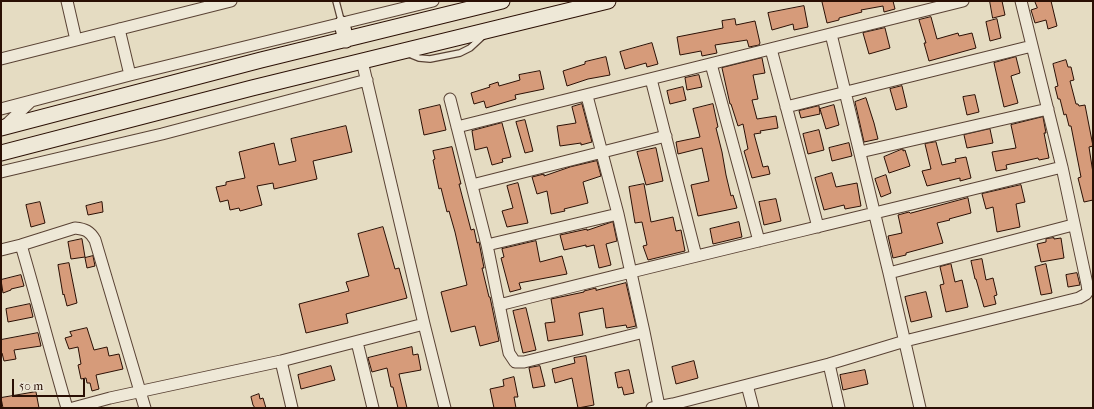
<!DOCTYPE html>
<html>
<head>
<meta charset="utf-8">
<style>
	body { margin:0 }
	#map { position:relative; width:1094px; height:409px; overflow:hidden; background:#e5dcc2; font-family:"IM FELL French Canon",serif }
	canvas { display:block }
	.frame { position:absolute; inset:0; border:2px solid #2a0f04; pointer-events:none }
	.scale { position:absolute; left:12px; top:379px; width:73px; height:18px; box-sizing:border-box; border:2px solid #2a0f04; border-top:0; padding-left:5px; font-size:12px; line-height:14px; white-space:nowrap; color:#2a0f04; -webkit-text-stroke:3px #eee8d7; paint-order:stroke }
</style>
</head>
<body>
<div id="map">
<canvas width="1094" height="409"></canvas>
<div class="frame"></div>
<div class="scale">50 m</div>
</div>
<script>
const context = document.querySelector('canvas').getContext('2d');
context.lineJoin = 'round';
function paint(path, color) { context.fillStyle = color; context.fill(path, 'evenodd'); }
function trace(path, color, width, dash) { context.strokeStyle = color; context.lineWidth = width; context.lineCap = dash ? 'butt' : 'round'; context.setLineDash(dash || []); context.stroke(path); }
const building = new Path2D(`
	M828,1H893L895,9L884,12L883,6L861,10L862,12L839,18V20L827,23L822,2Z
	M990,1H1002L1005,15L993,18Z
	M1035,1H1051L1057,26L1048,29L1046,20L1035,23L1031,10L1037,8Z
	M804,6L808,27L794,30L793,24L772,30L768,13Z
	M931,17L937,39L958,33L959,36L972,33L976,48L929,61L924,43H926L919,20Z
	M735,19L736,25L755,21L760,43L759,45L749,47L747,40L715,45L717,53L702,56L701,51L680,55L677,37L723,28L722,21Z
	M997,19L1001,38L990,41L986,22Z
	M885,28L890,48L869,54L863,33Z
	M652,43L658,64L647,67L646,63L625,69L620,52Z
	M606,57L610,75L588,79L567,86L563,71L585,64V62Z
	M1016,57L1020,73L1011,76L1018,103L1004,107L994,63Z
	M762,58L765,73L753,75L758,99L752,100L757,119L776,116L778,128L760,131L761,133L754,134L763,167L768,166L770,174L752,178L744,151L748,149L743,124L738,126L731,104H730L722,68Z
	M1066,60L1068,67H1071L1074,80L1070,81L1076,104H1078L1079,106L1085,105L1093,146L1089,147L1093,173V200L1084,202L1078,178L1081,177L1071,126H1069L1066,114L1064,115L1060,99H1058L1055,87L1058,86L1053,64Z
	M540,71L544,89L515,95L516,99L486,108L484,101L474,104L471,93L490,87L489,85L498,82L499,86L520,80L519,75Z
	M699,75L702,87L687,90L685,78Z
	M902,86L907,107L896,110L890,89Z
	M683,87L686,100L670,104L667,91Z
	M975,95L979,112L967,115L963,97Z
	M866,98L874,123L878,139L864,142L855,102Z
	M582,104L592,142L581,145V143L560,146L557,126L576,123L572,107Z
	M713,104L718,127L716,128L722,152L726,175L731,196L733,195L737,208L698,216L691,185L709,181L702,148L678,154L676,142L700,137L693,109Z
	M440,105L446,130L424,135L419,110Z
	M834,105L839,125L826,129L820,109Z
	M819,106L820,114L801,118L799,111Z
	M1043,117L1046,133H1044L1049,158L1039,160L1038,158L1006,165L1007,169L996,171L992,152L1016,148L1011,125Z
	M525,120L533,151L525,153L516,122Z
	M502,123L511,157L502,159L503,162L492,165L487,147L475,150L472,131Z
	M346,126L352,152L313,161L317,179L274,189L273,183L257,186L262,205L240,211L239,208L230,210L228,200L220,202L216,187L226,185V182L245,178L239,152L274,143L279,165L296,161L291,139Z
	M990,129L993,143L967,148L964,135Z
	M819,130L824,150L808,154L803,134Z
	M936,142L942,165L956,162L955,159L966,157L971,178L960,181V178L927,186L922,171L931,169L925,144Z
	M849,143L852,156L832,161L829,148Z
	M452,147L461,184H459L471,230L474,229L477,243L479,242L480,247L484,268H482L489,297H490L499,341L480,346L475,326L451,332L441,292L467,285L455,232L449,211L447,212L441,188L439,189L433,160L435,159L433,151Z
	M656,148L663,181L646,185L637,152Z
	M903,149V151L905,150L910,166L889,173L884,157Z
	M597,161L601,176L583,182L588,203L564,209L565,211L551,214L547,191L537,194L532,177L544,174V176L570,167Z
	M832,173L836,187L857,183L861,206L845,209L844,205L824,210L815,178Z
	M886,175L891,193L881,197L875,179Z
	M518,183L528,223L507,227L502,211L513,208L507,186Z
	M644,184L651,222L673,217L676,231L681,230L685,251L648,260L643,246L647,245L642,222L635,223L629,187Z
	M1021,185L1025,202L1016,204L1020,227L997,232L993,207L986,209L982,194Z
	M968,198L971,213L949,219L950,220L937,223L943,243L906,253V255L893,258L888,236L902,233L898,215L909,212L910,213Z
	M776,199L781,221L764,225L759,202Z
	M40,202L45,223L31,227L26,205Z
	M102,202L103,212L88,215L86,206Z
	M613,222L617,241L606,244L611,265L599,268L594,245L586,247V245L564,250L560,235L587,229V230Z
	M739,222L742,237L713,244L710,229Z
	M383,227L395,269L399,268L407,298L346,314L348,323L306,333L299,304L349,291L346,282L369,276L358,234Z
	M1054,238V239L1061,238L1064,258L1041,262L1037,244L1046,242V239Z
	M82,239L85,257L71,259L68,242Z
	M536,241L540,262L562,256L567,274L519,283L521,289L510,292L501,258L504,257L502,249Z
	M93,256L95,266L87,268L85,258Z
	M982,259L986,280L993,278L997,295L994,296L996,304L984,307L976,279H975L971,261Z
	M69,263L77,303L67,306L64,294L63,295L58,265Z
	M951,264L955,282L962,280L968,307L946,312L940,285L944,284L940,267Z
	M1046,264L1052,293L1041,295L1035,267Z
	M1077,273L1080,285L1068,287L1066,275Z
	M21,275L24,286L11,289V290L3,293L1,280Z
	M626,283L636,326L627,328L626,325L606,328L603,308L579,313L583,335L548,341L545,323L555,322L551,299L584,292V291L596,288V290Z
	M926,292L932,317L911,322L905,297Z
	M30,304L33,317L8,322L6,309Z
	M526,308L536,350L523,353L513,311Z
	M87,328L94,350L107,347L109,356L119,354L123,369L96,375L99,389L92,391L90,383H87L86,378L81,379L78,365L81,364L78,347L69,349L65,338L72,336L70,332Z
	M38,333L41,346L14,350L16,359L4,361L2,353H1V340Z
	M412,347L413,355L418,354L421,370L399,374L407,408H398L393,387H391L387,368L372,372L368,358Z
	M586,356L594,405L578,408L572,378L555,383L552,369L575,363L574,358Z
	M694,361L698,378L676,384L672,367Z
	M331,366L335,380L301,389L298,375Z
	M540,366L545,386L533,388L529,368Z
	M629,370L634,393L624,395L622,387L618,388L615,373Z
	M865,370L868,384L843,390L840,375Z
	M514,377L518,397H514L516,408H494L490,389L504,386L503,380Z
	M36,392L39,408H3L1,398Z
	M259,394L260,399L263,398L266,408H255L253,405L251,397Z`);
paint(building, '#d69b7a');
trace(building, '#2a0f04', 1);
const lane = new Path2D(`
	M336,1L342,24
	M409,54L419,58L430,59L460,53L470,48L483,36`);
const street = new Path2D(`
	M67,1L76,40
	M119,29L130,75
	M831,34L889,273L920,408
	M771,49L818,227
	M1,59L231,1
	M362,61L424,324L445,408
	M711,64L759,241
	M651,79L696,256
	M587,96L618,214L644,332L659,406
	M450,99L487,245L509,353L515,362H524L644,332
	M786,107L1032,46
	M1,109L130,75L433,1
	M5,126L30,102
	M457,127L963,1
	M860,152L1048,109
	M1,172L162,134L367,80
	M472,185L666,136
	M21,245C37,299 51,354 67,408
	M487,245L618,214
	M1,250L21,245L75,228C85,229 90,231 95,240L145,408
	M889,273L1073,225
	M499,305C687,257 875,214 1062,167
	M357,342L373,408
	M281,361L292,408
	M829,364L839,408
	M747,385L753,408
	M73,408L110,398L281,361L424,324
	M652,408L673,404L829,364L905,341L1079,298L1086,294L1088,291L1087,284L1062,167L1021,1`);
const secondary = new Path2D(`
	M342,24L346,40
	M1,128L261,60L502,1
	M1,153L252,88L608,1`);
trace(lane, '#594234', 8);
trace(street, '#594234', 13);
trace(secondary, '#2a0f04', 17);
trace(lane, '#eee8d7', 5.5);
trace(street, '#eee8d7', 11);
trace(secondary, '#eee8d7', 15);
</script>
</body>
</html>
